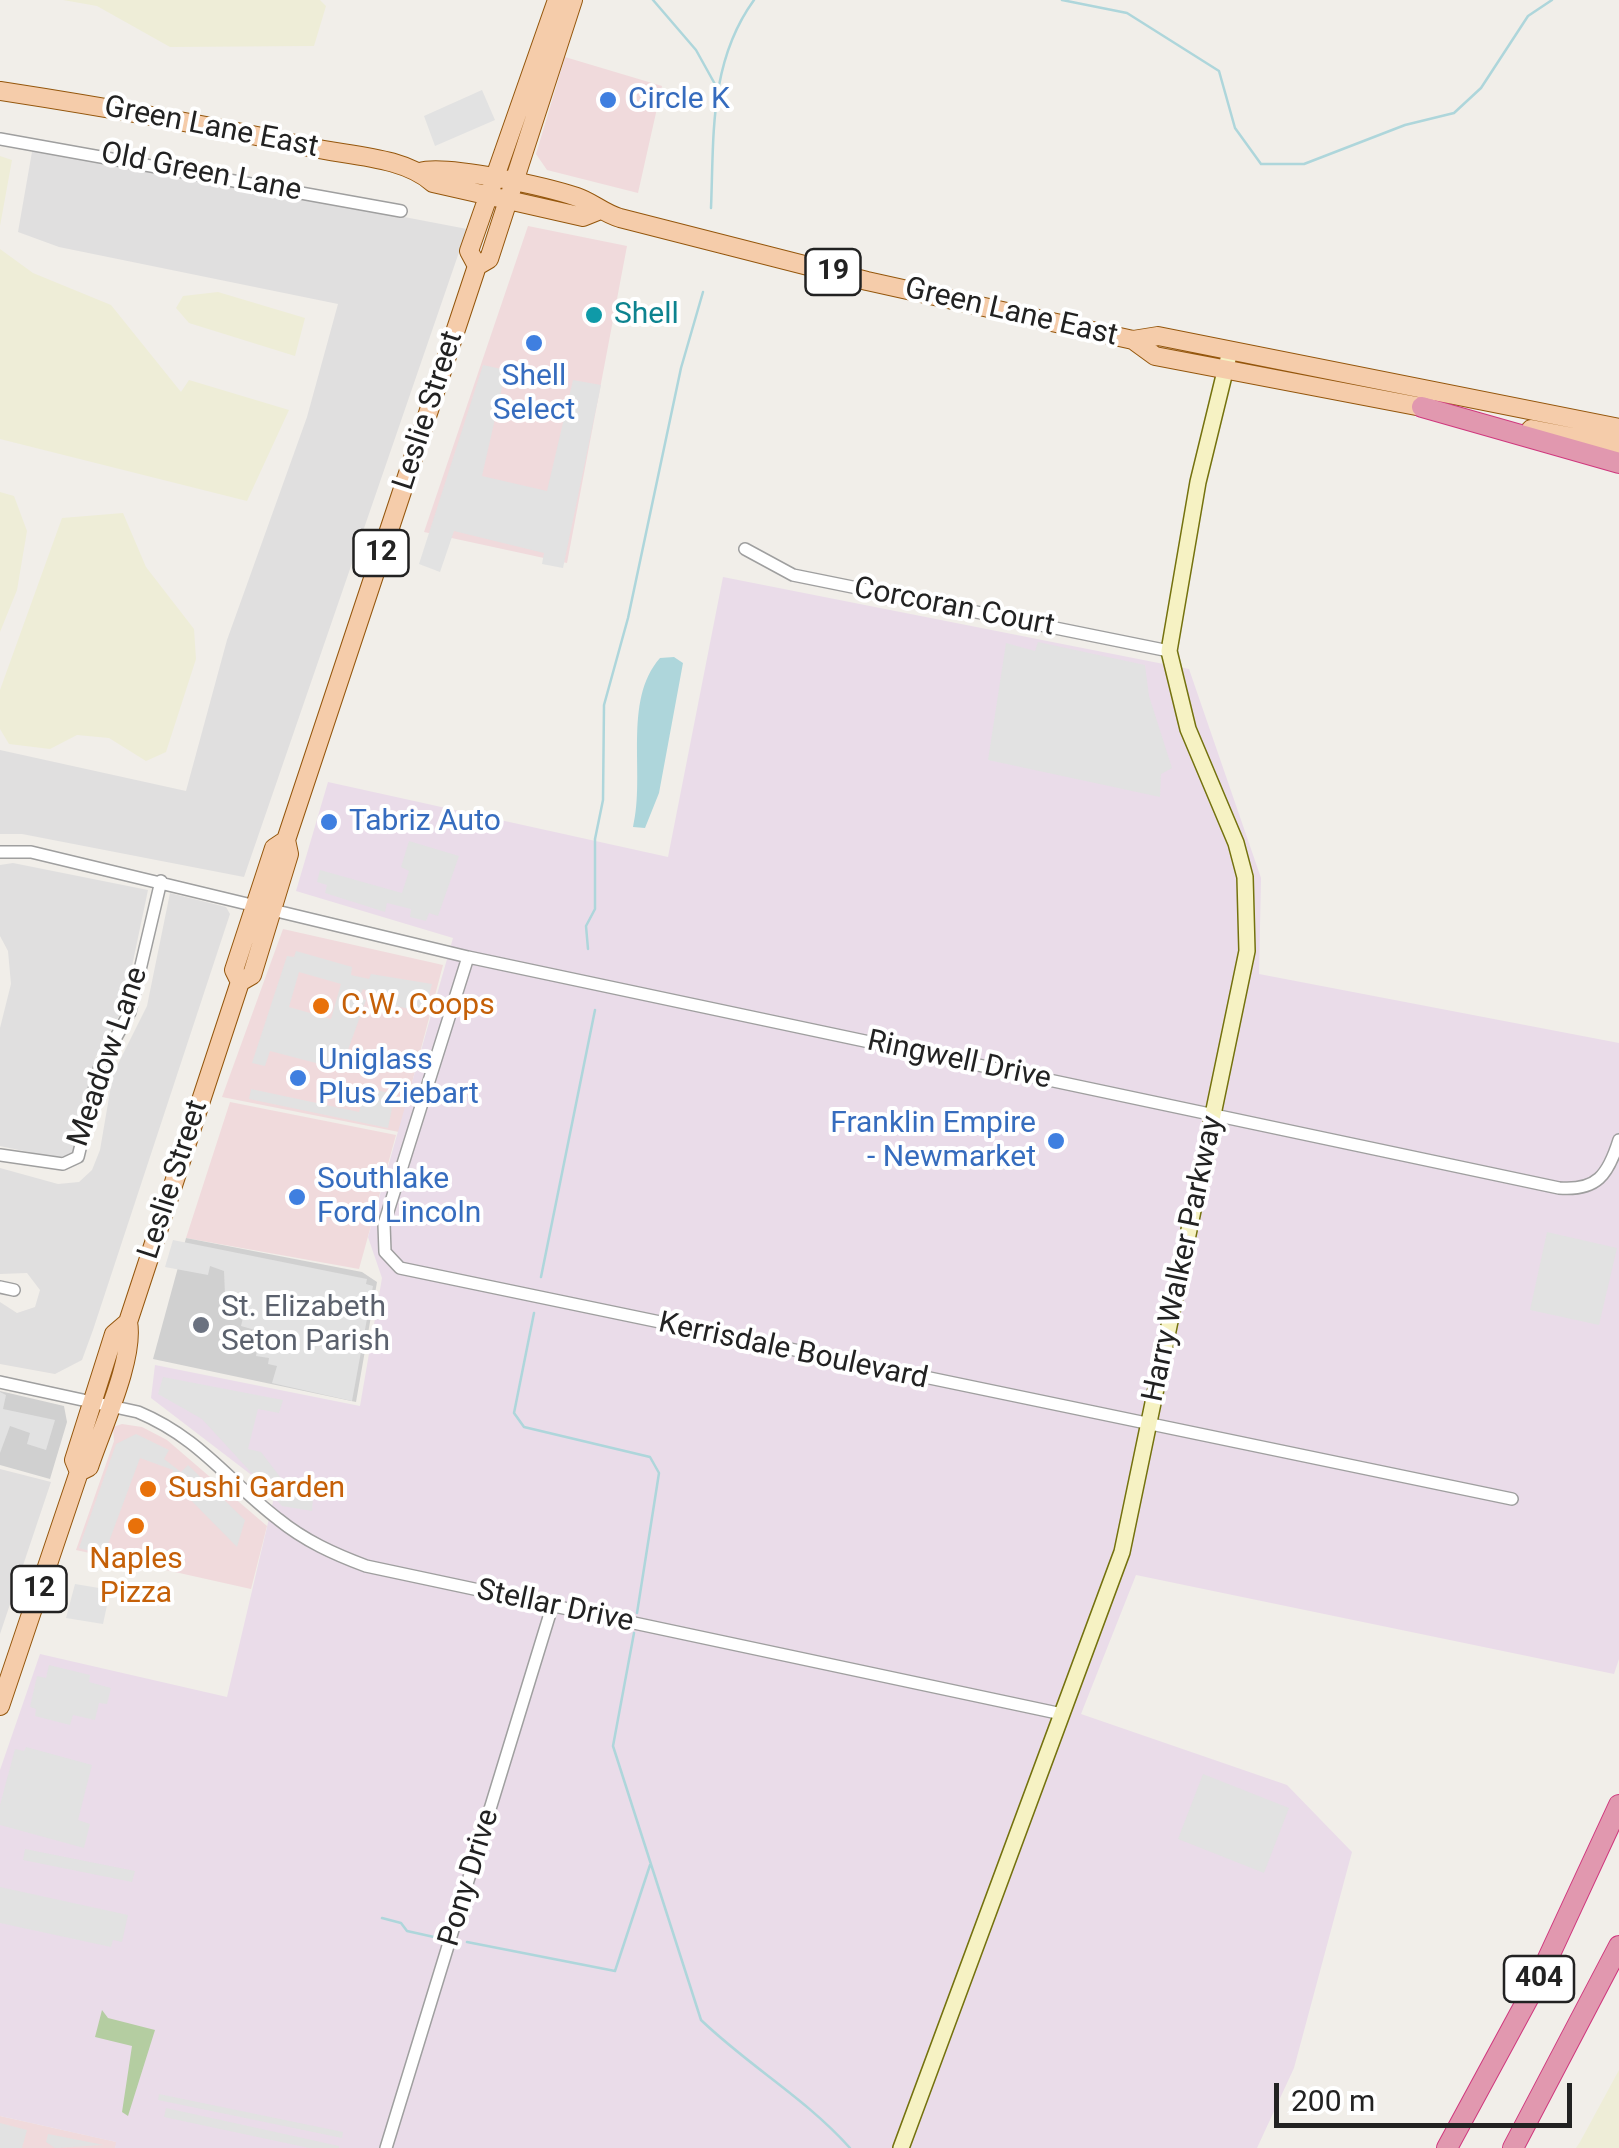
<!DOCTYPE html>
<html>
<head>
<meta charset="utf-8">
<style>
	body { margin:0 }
	#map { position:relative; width:1619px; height:2148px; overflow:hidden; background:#f1eee9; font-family:Roboto,sans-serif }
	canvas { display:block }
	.scale { position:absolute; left:1274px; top:2083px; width:298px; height:45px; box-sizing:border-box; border:5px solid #222; border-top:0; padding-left:12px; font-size:30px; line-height:35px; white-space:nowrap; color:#222; -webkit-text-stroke:8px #fff; paint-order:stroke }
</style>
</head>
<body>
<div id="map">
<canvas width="1619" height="2148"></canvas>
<div class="scale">200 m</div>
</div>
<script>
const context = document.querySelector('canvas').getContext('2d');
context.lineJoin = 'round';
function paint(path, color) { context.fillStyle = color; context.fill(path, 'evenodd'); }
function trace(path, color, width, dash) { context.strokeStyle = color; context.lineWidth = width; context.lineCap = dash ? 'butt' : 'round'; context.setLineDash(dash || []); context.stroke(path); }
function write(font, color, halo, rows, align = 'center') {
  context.font = font + ' Roboto,sans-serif'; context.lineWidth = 8; context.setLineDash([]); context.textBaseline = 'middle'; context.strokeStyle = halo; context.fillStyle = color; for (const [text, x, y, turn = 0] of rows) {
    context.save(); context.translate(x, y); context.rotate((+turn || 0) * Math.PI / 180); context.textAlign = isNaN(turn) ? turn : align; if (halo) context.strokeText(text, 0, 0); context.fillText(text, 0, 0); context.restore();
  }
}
paint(new Path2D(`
	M33,146L467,229L244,877L22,834H0V750L186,791L227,640L307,417L338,304L59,247L18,232Z
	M13,863L148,890L123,1009L96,1056L77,1144L70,1157L62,1159L0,1146V1028L11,984L8,951L0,936V865Z
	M170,893L226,907L230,914L93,1330L82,1360L55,1374L0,1364V1302L17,1313L35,1307L40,1290L27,1273L0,1274V1168L58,1184L79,1182L92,1170L100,1150L113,1074L147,1006Z
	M0,1469L51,1482L0,1634Z`), '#e0dfdf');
paint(new Path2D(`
	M565,57L662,86L638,193L547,170L536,154Z
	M528,226L627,246L567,563L424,532Z
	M283,929L443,965L399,1132L222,1097Z
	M230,1102L396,1135L359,1269L186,1238Z
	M122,1424L142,1427L167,1440L267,1526L251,1589L76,1550L114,1441L113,1427Z
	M0,2116L117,2142L115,2148H0Z`), '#f0dadc');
paint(new Path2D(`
	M723,577L1189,669L1261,878L1259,974L1619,1043V1659L1614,1674L1136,1575L1081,1714L1287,1785L1352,1852L1294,2068L1257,2148H115L116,2142L0,2116V1770L40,1654L227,1697L275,1493L151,1398L155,1365L360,1406L382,1278L368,1237L453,938L296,891L328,782L668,857Z`), '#eadce9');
paint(new Path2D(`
	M186,1238L362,1272L377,1282L356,1402L153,1359Z
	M0,1391L64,1406L67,1422L50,1479L0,1465Z`), '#d0d0d0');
paint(new Path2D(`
	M63,0H320L326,6L314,46L170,47L97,6Z
	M0,156L12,160L0,226Z
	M0,249L33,273L111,305L181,392L189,380L289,410L247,501L0,439Z
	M218,292L305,318L295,356L189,323L176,308L183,296Z
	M0,492L14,496L27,531L17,590L0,632Z
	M123,513L146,567L194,629L196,659L166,752L146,761L109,738L77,735L50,749L9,744L0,729V690L62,518Z
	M1619,2070V2148H1576L1580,2142Z`), '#eeedd7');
paint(new Path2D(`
	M102,2010L108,2018L155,2030L128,2116L122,2112L132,2046L95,2037Z`), '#b4cda1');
paint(new Path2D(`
	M482,90L495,120L435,146L424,116Z
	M483,365L506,370L482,476L547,491L573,380L601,385L563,568L542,564L544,553L454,531L440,572L419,564Z
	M1038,642L1145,665L1149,696L1172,768L1161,774L1160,797L988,760L1006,643L1035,651Z
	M409,841L459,856L438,916L429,913L426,921L410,917L411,909L387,903L385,912L325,893L327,885L317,882L320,870L402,893L409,871L401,867Z
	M296,951L352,967L351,975L369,979L371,974L432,984L425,1012L370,1001L372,993L363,989L359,998L366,1000L344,1061L338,1060L335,1068L270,1051L265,1066L252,1063L287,956L294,957ZM299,972L341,984L331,1019L289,1007Z
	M365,1088L395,1094L388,1128L249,1099L251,1089L359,1112Z
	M1547,1232L1617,1248L1599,1325L1530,1310Z
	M173,1240L367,1279L366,1284L373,1286L352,1401L272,1383L277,1366L268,1364L269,1358L256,1356L259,1340L253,1338L255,1330L241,1326L245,1310L239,1309L240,1298L225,1295L224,1271L210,1266L208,1275L165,1267Z
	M163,1377L283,1400L279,1413L258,1409L248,1449L261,1452L290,1490L313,1497L312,1511L282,1506L202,1419L158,1394Z
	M0,1392L6,1395L3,1409L55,1420L46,1450L27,1444L30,1433L10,1426L0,1453Z
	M136,1434L169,1450L164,1459L181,1472L188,1465L245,1520L237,1547L171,1480L173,1470L140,1458L104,1555L79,1548L116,1444Z
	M75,1584L105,1589L109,1596L103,1624L66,1618Z
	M49,1665L90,1675L89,1682L111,1688L107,1704L99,1703L95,1720L73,1715L70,1725L35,1716L36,1709L30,1707L37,1676L46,1678Z
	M26,1747L92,1765L78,1820L90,1824L84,1848L0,1825V1805L15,1749L24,1751Z
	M1203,1774L1289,1808L1264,1873L1178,1839Z
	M25,1849L135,1871L132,1882L23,1860Z
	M0,1887L128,1915L122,1942L113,1940L111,1947L0,1923Z
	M159,2094L343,2132L342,2138L158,2100Z
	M166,2108L339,2146V2148H309L164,2117Z
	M0,2123L27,2130L22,2148H0Z
	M48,2134L104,2145L55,2148L46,2142Z`), '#e2e2e2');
paint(new Path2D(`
	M674,657L683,663L659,793L645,828L633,827C646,775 622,701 660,658Z`), '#aed6db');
trace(new Path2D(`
	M653,0L696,50L716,86
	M1062,0L1127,13L1219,71L1235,128L1261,164H1304L1405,125L1454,113L1481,88L1528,16L1552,0
	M711,208C714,135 709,62 754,0
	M588,949L586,926L595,909V839L603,800L604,705L628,618L681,368L703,292
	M541,1277L595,1010
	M534,1313L514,1413L524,1427L650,1457L659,1473L637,1613
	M634,1633L613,1746L701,2020C750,2067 804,2097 850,2148
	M382,1918L401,1923L407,1931L434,1937
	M467,1942L615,1971L650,1865`), '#aed6db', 2.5);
const street = new Path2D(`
	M0,139L401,211
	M745,549L793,575L1169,651
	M0,852H31L468,957L1559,1188C1597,1191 1608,1175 1619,1140
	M468,957L384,1224L385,1252L400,1268L1512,1499
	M0,1155L63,1164L78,1157L100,1066L130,1012L161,881
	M0,1287L14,1290
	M0,1382L138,1412C200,1438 227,1480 278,1519C305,1541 334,1554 366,1566L1062,1714
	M386,2148L552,1607`);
const secondary = new Path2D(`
	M901,2148L1122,1552L1247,951L1245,877L1236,843L1188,729L1169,651L1198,482L1230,351`);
const primary = new Path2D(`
	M0,91C104,107 207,125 309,147C348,156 403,156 433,183L583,217L598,211
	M420,172C446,164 547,187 577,197C592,202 603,213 620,218L867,281L1133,340L1158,336L1619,428
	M477,266L469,251L557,0
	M1133,340L1155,356L1432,409
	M1531,429L1619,446
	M240,982L252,975L289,854L286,840L477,266L489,259L573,0
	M79,1472L74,1460L114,1334L128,1322
	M0,1706L79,1472L89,1467C101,1430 135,1358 128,1322L240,982L234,970L274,848L286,840`);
const highway = new Path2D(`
	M1422,407L1619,463
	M1447,2148L1537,1982L1619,1805
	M1513,2148L1619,1946`);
trace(street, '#9f9f9f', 14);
trace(secondary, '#74720e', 18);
trace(primary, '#94560c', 20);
trace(highway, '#cf377d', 22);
trace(street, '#fff', 11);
trace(secondary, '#f6f2c3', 15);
trace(primary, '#f5ccaa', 18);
trace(highway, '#e198af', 20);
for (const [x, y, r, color] of [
	[608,100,10,"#3f7fe0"],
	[594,315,10,"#0f9aa8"],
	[534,343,10,"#3f7fe0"],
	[329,822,10,"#3f7fe0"],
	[321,1006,10,"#e8710a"],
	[298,1078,10,"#3f7fe0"],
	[1056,1141,10,"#3f7fe0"],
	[297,1197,10,"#3f7fe0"],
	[201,1325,10,"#6b7280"],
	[148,1489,10,"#e8710a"],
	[136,1526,10,"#e8710a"]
]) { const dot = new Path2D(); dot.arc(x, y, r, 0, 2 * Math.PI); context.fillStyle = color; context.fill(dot); trace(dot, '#fff', 4); }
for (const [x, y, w] of [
	[833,272,55],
	[381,553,55],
	[39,1589,55],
	[1539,1979,70]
]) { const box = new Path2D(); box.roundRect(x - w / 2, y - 23, w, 46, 8); context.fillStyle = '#fff'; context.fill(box); trace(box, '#222', 2.5); }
write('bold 28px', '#222', null, [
	["19",833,272],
	["12",381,553],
	["12",39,1589],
	["404",1539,1979]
]);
write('30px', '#366cbe', '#fff', [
	["Circle K",628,100],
	["Shell",534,377,"center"],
	["Select",534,411,"center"],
	["Tabriz Auto",349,822],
	["Uniglass",318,1061],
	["Plus Ziebart",318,1095],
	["Franklin Empire",1036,1124,"right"],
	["- Newmarket",1036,1158,"right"],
	["Southlake",317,1180],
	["Ford Lincoln",317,1214]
], 'left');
write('30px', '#222', '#fff', [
	["Green Lane East",211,128,11],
	["Old Green Lane",201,173,11],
	["Green Lane East",1011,313,13],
	["Leslie Street",429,411,-72],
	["Corcoran Court",954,608,11],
	["Meadow Lane",109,1057,-71],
	["Ringwell Drive",959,1061,12],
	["Leslie Street",174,1180,-72],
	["Harry Walker Parkway",1184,1259,-78],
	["Kerrisdale Boulevard",793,1352,12],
	["Stellar Drive",555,1607,12],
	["Pony Drive",470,1878,-73]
]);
write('30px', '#0d838f', '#fff', [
	["Shell",614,315]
], 'left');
write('30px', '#c56008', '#fff', [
	["C.W. Coops",341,1006],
	["Sushi Garden",168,1489],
	["Naples",136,1560,"center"],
	["Pizza",136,1594,"center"]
], 'left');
write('30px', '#5b616d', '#fff', [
	["St. Elizabeth",221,1308],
	["Seton Parish",221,1342]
], 'left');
</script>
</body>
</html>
